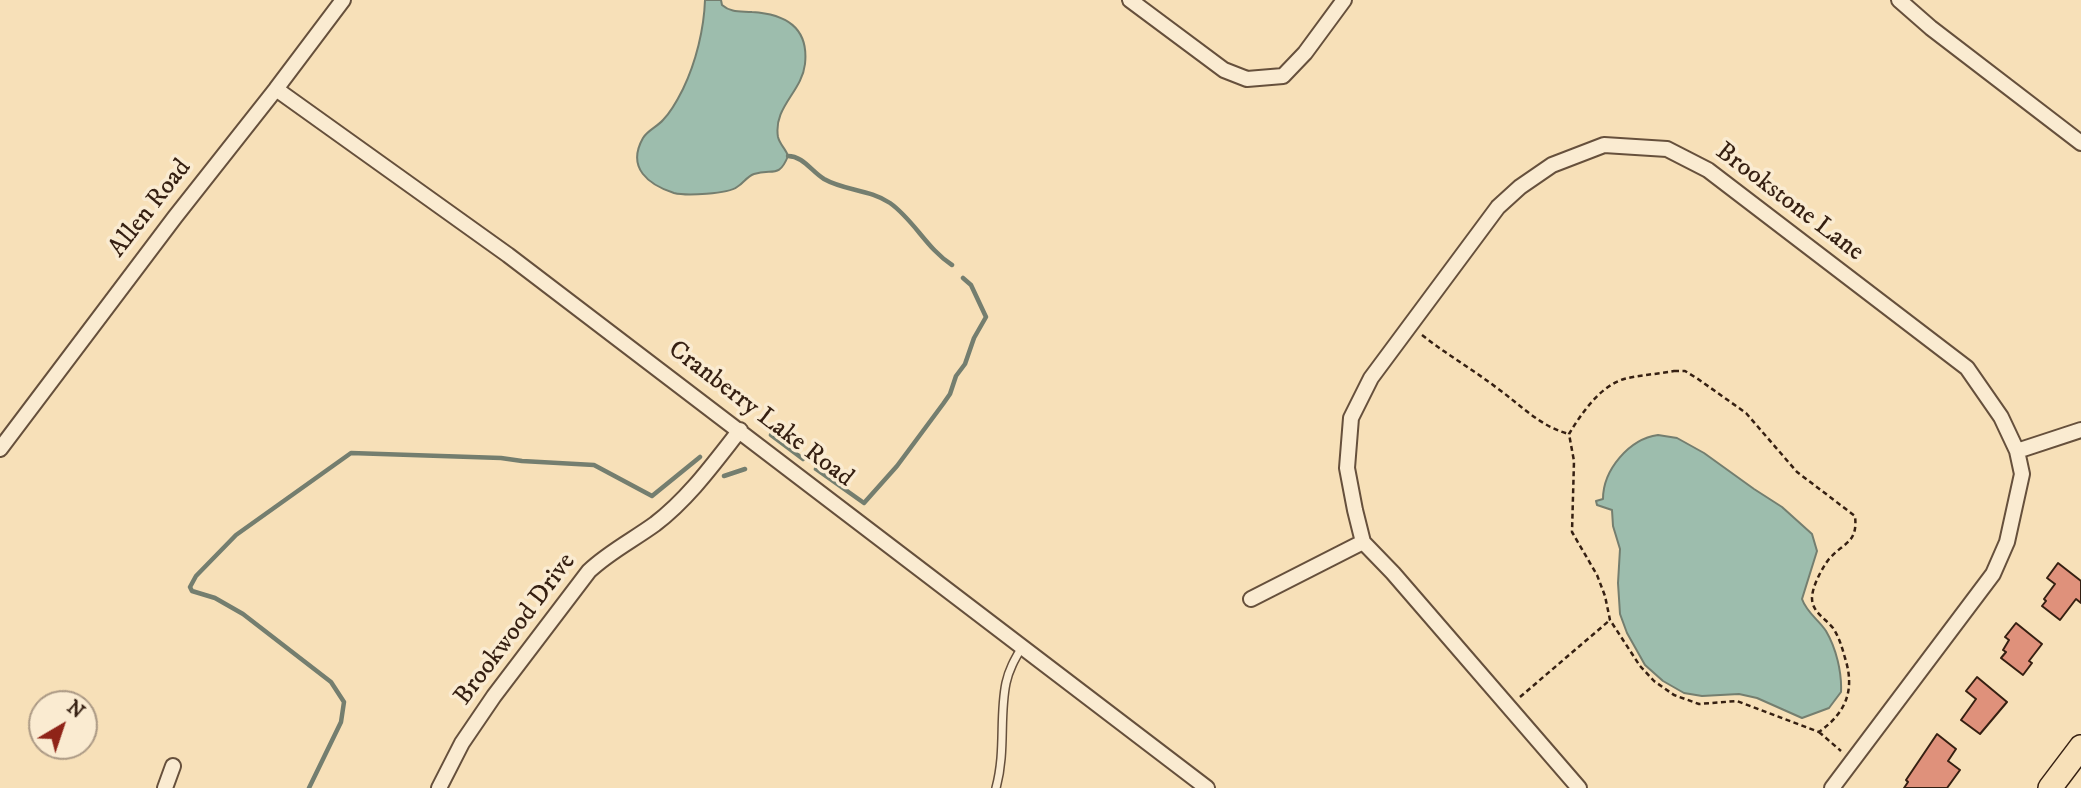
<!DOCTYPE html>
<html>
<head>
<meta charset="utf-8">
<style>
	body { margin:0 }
	#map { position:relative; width:2081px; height:788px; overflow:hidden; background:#f7e0b8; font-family:"IM FELL DW Pica",serif }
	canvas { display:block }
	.north { position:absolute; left:28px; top:690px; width:70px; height:70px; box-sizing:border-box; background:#faebd1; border:2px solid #ac9a85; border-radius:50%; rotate:39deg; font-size:19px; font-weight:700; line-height:28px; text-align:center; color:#362012 }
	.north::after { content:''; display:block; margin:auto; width:24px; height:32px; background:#8f2418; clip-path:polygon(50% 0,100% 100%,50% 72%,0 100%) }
</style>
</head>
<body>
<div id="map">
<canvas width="2081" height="788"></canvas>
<div class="north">N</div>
</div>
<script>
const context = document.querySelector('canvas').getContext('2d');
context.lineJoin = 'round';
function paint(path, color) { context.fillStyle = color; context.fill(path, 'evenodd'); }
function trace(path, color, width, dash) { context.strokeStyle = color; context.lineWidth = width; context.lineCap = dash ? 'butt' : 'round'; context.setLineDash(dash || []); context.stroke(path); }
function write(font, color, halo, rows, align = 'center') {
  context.font = font + ' "IM FELL DW Pica",serif'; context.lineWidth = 7; context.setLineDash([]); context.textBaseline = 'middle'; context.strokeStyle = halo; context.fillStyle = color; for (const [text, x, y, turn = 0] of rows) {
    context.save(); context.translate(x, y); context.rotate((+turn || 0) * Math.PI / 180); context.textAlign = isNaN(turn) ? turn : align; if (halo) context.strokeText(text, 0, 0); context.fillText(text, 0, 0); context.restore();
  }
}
const water = new Path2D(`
	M705,0H721L722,5C731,13 741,11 752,12C785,14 809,27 805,64C802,92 773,107 778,137C780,145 786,149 788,156C779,179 772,168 754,174C746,177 744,183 737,187C728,194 686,196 674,193C649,185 626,168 643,138C648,130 657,127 663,120C671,112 678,99 683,89C696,62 704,29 705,0Z
	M1658,435L1677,438L1704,453L1754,489L1782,507L1812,534L1817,551L1802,599C1807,613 1818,619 1826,631C1836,648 1842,672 1841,692L1829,708L1802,718L1757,698L1739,694L1702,696L1684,693L1663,681L1645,665L1627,633L1620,614L1618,583L1620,549L1613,526L1612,510L1597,505L1596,501L1603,499C1603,470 1629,439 1658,435Z`);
paint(water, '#9dbdad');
trace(water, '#747e6f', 2);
trace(new Path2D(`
	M788,156C803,156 811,171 824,179C845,191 869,189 890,203C914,220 927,249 952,265
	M771,435L803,459
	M816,469L864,503L897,466L943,404L950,394L956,376L965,364L974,338L986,317L971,285L963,278
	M724,476L745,469
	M309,788L341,722L344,702L331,682L243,614L215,598L192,591L190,587L196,576L236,535L351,453L501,458L522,461L594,465L652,496L700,457`), '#747e6f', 4.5);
const building = new Path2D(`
	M2058,563L2081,581V603L2076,599L2060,620L2042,606L2046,601L2044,599L2055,584L2047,578Z
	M2016,623L2042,644L2029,661L2032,663L2023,675L2001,658L2006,652L2003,650L2009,640L2005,637Z
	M1977,677L2007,702L1980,734L1961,720L1976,699L1966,691Z
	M1937,734L1956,749L1948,761L1960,770L1947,788H1904L1908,782L1906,780Z`);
paint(building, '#df917b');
trace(building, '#362012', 2);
const lane = new Path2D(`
	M996,788C1006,751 999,717 1006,683C1009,669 1015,659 1022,647`);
const street = new Path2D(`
	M1130,0L1224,70L1247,79L1283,76L1305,53L1344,0
	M1899,0L1931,28L2081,143
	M276,89L508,255L1207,788
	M0,449L175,217L276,89L343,0
	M2017,451L2081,430
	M1251,599L1363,542
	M165,788L173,766
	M439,788L462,743L494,696L589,571C609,552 633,540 655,524C689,498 714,463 740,430
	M1579,788L1393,573L1363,542L1355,510L1347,468L1351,418L1371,378L1498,207L1520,187L1552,165L1604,145L1667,149L1708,170L1967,368L2001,417L2017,451L2022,474L2007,542L1993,574L1832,788`);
const primary = new Path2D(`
	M2050,788L2081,747`);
trace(lane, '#66503c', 10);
trace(street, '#66503c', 18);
trace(primary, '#362012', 26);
trace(new Path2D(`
	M1422,335C1446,354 1472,369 1497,388C1521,405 1539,426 1569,434
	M1674,371H1685L1698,379L1746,413L1797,472L1855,516C1858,543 1844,542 1829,559C1822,568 1812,587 1812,598C1812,612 1825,618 1833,628C1839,637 1842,647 1845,658C1855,689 1847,712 1819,732L1737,701L1699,704L1674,695L1654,681L1640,666L1610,620L1605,596L1597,575L1572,532L1574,461L1569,434C1581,414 1600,386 1624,379C1640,375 1658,374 1674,371Z
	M1520,697L1610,620
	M1819,732L1841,751`), '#362012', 2.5, [5, 3.5]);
trace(lane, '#faebd1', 7);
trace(street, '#faebd1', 14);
trace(primary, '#f7e0b8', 23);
write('26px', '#362012', '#faebd1', [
	["Brookstone Lane",1789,203,37],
	["Allen Road",151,209,-52],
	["Cranberry Lake Road",760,415,37],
	["Brookwood Drive",516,630,-53]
]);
</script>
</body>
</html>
